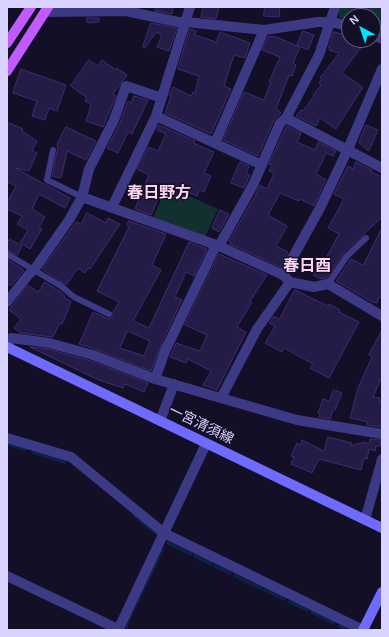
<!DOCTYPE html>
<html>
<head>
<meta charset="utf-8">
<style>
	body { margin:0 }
	#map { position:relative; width:389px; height:637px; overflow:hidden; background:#130f26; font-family:Arial,sans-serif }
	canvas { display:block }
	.frame { position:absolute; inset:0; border:8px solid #d9d4ff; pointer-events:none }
	.north { position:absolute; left:341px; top:8px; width:40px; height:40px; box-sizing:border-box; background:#130f26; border:1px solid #625e7d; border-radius:50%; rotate:320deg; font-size:11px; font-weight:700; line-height:16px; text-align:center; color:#d9d4ff }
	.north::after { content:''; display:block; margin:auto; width:14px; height:18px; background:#00e5ff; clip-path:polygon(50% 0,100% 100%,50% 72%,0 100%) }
</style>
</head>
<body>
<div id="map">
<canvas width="389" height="637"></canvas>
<div class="frame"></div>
<div class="north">N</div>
</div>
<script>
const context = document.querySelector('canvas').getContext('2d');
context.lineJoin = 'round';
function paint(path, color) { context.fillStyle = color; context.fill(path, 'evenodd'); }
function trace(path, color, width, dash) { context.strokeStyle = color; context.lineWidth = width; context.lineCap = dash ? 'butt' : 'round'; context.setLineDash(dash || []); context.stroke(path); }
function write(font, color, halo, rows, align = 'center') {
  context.font = font + ' Arial,"Noto Sans JP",sans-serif'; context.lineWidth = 3; context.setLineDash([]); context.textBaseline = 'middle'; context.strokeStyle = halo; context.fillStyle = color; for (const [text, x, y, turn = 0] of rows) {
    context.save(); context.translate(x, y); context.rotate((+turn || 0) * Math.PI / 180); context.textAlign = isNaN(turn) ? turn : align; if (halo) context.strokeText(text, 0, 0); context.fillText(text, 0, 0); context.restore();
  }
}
paint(new Path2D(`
	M339,7H382V34L373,30V16H349V20L340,18L338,13Z
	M167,186L218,209L205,237L153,218Z`), '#12302f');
trace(new Path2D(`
	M7,444L25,449
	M33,452L65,462
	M134,515L157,534
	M168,543L191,554
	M195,556L211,564
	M215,566L230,573
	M235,576L261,588
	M265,590L284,599
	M289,602L307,610
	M312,612L334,623
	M340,626L344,628
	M127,627L126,625L162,550`), '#0c2248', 3.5);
const building = new Path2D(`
	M156,7H173L172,14L155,11Z
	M204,7H219L216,19L201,17Z
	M265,7H280L279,17L264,16Z
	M87,18H99V22L88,23Z
	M151,23L177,28L169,51L157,47L162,35L156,32L145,48L143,47Z
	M190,29L196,31L195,35L216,42L220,32L250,43L245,58L234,55L224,86L231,89L211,134L165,113L171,96L169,95L173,87L191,96L193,92L195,93L199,76L178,69Z
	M303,31L314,35L308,50L297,45Z
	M334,32L349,36V40H356L363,45L342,73L363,87L336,129L320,118L316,126L296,116L301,110L303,111L314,96L313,95L321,85L319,83L322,79L320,78L339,53L329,50L330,47H329Z
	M269,36L273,37L274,36L300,47L293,63L296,65L292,76L289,75L276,109L281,113L274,120L258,156L223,140L244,92L264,100L271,82H269L280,57L262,50Z
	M89,60L98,66L102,60L116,70L117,68L127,75L113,94L116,96L103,127L86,121L91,105L85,101L87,98L71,86Z
	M21,69L66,85L57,111L49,108L45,120L32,116L37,101L13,93Z
	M134,96L148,100L132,134L128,132L118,153L107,148L120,123L128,101L131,103Z
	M7,122L23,129L22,131L37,141L32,151L37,153L29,171L15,168L70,198L65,208L39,194L32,209L45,217L39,227L42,229L30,249L20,243L28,230L17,224L22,216L7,209V203L16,186L7,182Z
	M159,125L195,141L193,143L214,152L204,173L211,176L204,192L200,190L197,196L183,190L180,198L162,190L151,215L135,209L149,175L137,169L148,147L158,151L166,134L157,130Z
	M366,125L378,130L369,151L359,143Z
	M287,126L301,133L297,142L315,150L318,142L336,151L333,156L326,153L316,174L326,180L314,206L300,199L299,201L280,193L268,215L287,226L276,246L288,252L280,267L230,244L231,242L229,241L256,194L260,185L267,189L274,173L269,171L272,165L269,164Z
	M66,127L96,141L86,160L67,151L61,178L52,176L58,146L57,145Z
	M240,162L249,166L246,173L250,175L244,188L231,183Z
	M356,162L372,170L371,172L382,177V217L344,253L327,278L321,279L313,275L322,261L324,262L339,234L328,228L344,199L334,194L348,166L353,169Z
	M220,210L229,214L219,232L212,228Z
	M87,213L106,223L108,218L120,224L90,269L88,268L85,273L78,268L66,285L42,269L76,222L81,224Z
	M129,221L166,234L152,265L161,270L133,321L149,328L189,242L207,249L194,276L186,272L175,297L182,300L164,338L151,371L95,349L79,344L93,312L109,319L113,316V312L119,302L97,291L129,227L127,225ZM128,331L150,341L144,356L120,348Z
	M382,228V298L379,297L377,303L374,302V303L336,281L351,259L363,265Z
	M10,239L22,246L17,255L7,250V243Z
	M219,254L267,275L250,301L252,302L237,327L246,332L217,390L203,385L211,371L188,359L186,363L170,357L176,343L200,351L207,335L185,325Z
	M7,259L24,270L11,286L7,283Z
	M45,282L61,292V293L65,296L64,298L71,301L66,315L62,324L60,323L53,337L20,333L14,328L21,319L9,310L28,285L38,292Z
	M295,290L328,306L329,304L340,310L339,312L359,322L329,378L310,368L313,364L284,348L282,352L265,343L275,326L269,323L274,316L279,319Z
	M382,330V376L373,397L380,398L379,401H382V422L381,427L367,425L368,422L350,418L358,388L372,357L369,355Z
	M30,347L48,349L91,361L148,383L144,392L125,384L123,388L99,380Z
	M334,390L342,393L335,410H333L330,419L319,417L320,414L318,413L323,399L329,401Z
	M328,437L352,443L351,446L364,442L369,444L370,439L381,440L380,446H376L375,451L369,449L367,459L364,458L361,470L319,459L312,473L291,464L294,457L291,456L297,443L300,445L302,440L324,451Z`);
paint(building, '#241b47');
trace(building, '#3b2d73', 1);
trace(new Path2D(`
	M53,150L47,180L82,197
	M7,254L61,286L74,297L109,314
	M328,284L347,256L366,238`), '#3d3a85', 6);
trace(new Path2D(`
	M45,12L126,11L178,22H186L264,30L318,22H331L349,26
	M373,35L382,39
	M156,116L262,165
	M286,118L382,168
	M215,143L264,30
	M82,197L219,246L283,275L290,282L314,287L328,284L382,316
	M112,207L156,116L190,7
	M219,246L253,185L280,123L286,118L319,55L335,7
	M283,275L320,208L348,149L382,69
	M7,302L29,274L34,270L69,220L82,197L89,169L114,120L126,86L162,98
	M7,346L11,338L49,343L93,355L155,379L297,420L382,434
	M155,379L165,351L216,245
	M221,398L257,329L290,282
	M160,421L174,384
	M7,438L71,457L164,533L363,630
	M365,520L382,459
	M7,576L120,630
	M118,630L206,444`), '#3d3a85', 10);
trace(new Path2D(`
	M7,347L382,528
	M363,630L382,592`), '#6f6bff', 10);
trace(new Path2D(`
	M7,43L31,7
	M7,71L48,7`), '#c25bff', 10);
write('14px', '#d9d4ff', '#130f26', [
	["一宮清須線",201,425,26]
]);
write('bold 16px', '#ffd6f0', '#130f26', [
	["春日野方",159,194],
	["春日酉",307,267]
]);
</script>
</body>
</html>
